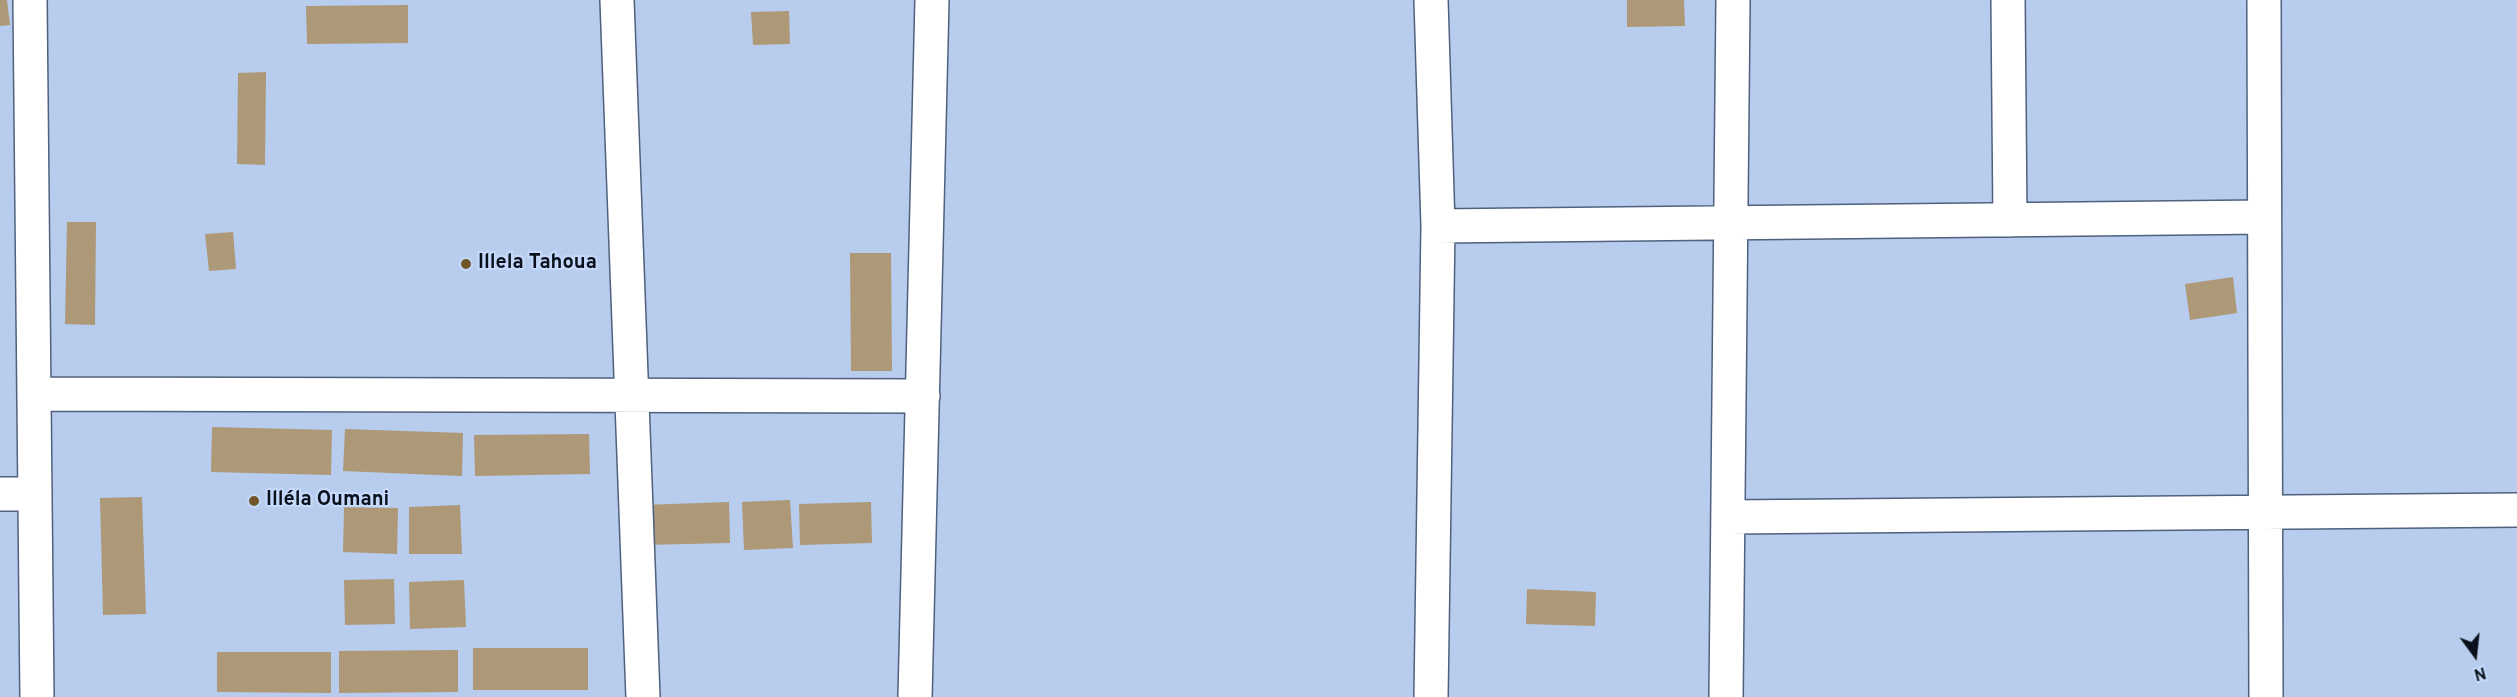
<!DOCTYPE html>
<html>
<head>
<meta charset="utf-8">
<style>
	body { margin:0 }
	#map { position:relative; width:2517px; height:697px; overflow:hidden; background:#b8cced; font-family:Overpass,sans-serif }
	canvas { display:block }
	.north { position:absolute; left:2445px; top:625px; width:60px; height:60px; -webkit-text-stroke:4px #c4d9fb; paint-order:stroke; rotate:165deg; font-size:16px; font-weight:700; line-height:24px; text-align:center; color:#0a111c }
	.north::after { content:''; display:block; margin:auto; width:21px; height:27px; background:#0a111c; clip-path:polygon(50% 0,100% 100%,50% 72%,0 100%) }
</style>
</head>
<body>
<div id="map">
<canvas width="2517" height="697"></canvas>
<div class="north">N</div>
</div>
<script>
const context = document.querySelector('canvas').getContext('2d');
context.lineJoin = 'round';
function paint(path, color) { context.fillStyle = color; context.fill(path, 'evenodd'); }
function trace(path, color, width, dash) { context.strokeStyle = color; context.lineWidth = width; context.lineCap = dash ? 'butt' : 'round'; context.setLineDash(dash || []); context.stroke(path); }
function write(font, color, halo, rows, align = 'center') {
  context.font = font + ' Overpass,sans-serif'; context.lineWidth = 4.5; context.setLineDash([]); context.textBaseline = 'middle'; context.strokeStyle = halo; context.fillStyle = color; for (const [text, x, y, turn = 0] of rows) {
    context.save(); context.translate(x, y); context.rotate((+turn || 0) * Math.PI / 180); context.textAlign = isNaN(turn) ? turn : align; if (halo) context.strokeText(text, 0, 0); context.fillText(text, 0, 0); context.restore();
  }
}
paint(new Path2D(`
	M0,0H7L10,25L0,26Z
	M1627,0H1684L1685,26L1627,27Z
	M408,5V43L307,44L306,6Z
	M789,11L790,44L753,45L751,12Z
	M266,72L265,165L237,164L238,73Z
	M67,222H96L95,325L65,324Z
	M233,232L236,269L209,271L205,234Z
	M850,253H891L892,371H851Z
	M2233,277L2237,313L2190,320L2185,284Z
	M212,427L332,430L331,475L211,472Z
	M345,429L463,433L462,476L343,471Z
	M589,434L590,474L475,476L474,435Z
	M142,497L146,614L103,615L100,498Z
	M790,500L793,548L744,550L742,502Z
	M729,502L730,543L643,545L642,505Z
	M871,502L872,543L800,545L799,504Z
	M460,505L462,554H409V507Z
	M344,507L398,508L397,554L343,552Z
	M394,579L395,624L345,625L344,580Z
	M464,580L466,627L410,629L409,582Z
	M1527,589L1596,592L1595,626L1526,624Z
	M473,648H588V690H473Z
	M458,650V692L339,693V651Z
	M217,652H331V693L217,692Z`), '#ad9878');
const minor = new Path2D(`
	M30,0L37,697
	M617,0L643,697
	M2008,0L2010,220
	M2264,0L2266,697
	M1438,226L2264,217
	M34,394L923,396
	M0,494H35
	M1728,517L2517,510
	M915,697L932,0
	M1431,697L1438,226L1431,0
	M1726,697L1733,0`);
trace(minor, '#4f617e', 36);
trace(minor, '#fff', 33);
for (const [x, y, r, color] of [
	[466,264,6,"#705628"],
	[254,501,6,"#705628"]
]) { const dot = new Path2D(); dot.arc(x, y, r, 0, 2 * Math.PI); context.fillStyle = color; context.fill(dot); trace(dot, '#c4d9fb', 2); }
write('bold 20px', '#0a111c', '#c4d9fb', [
	["Illela Tahoua",478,264],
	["Illéla Oumani",266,501]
], 'left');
</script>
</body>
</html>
